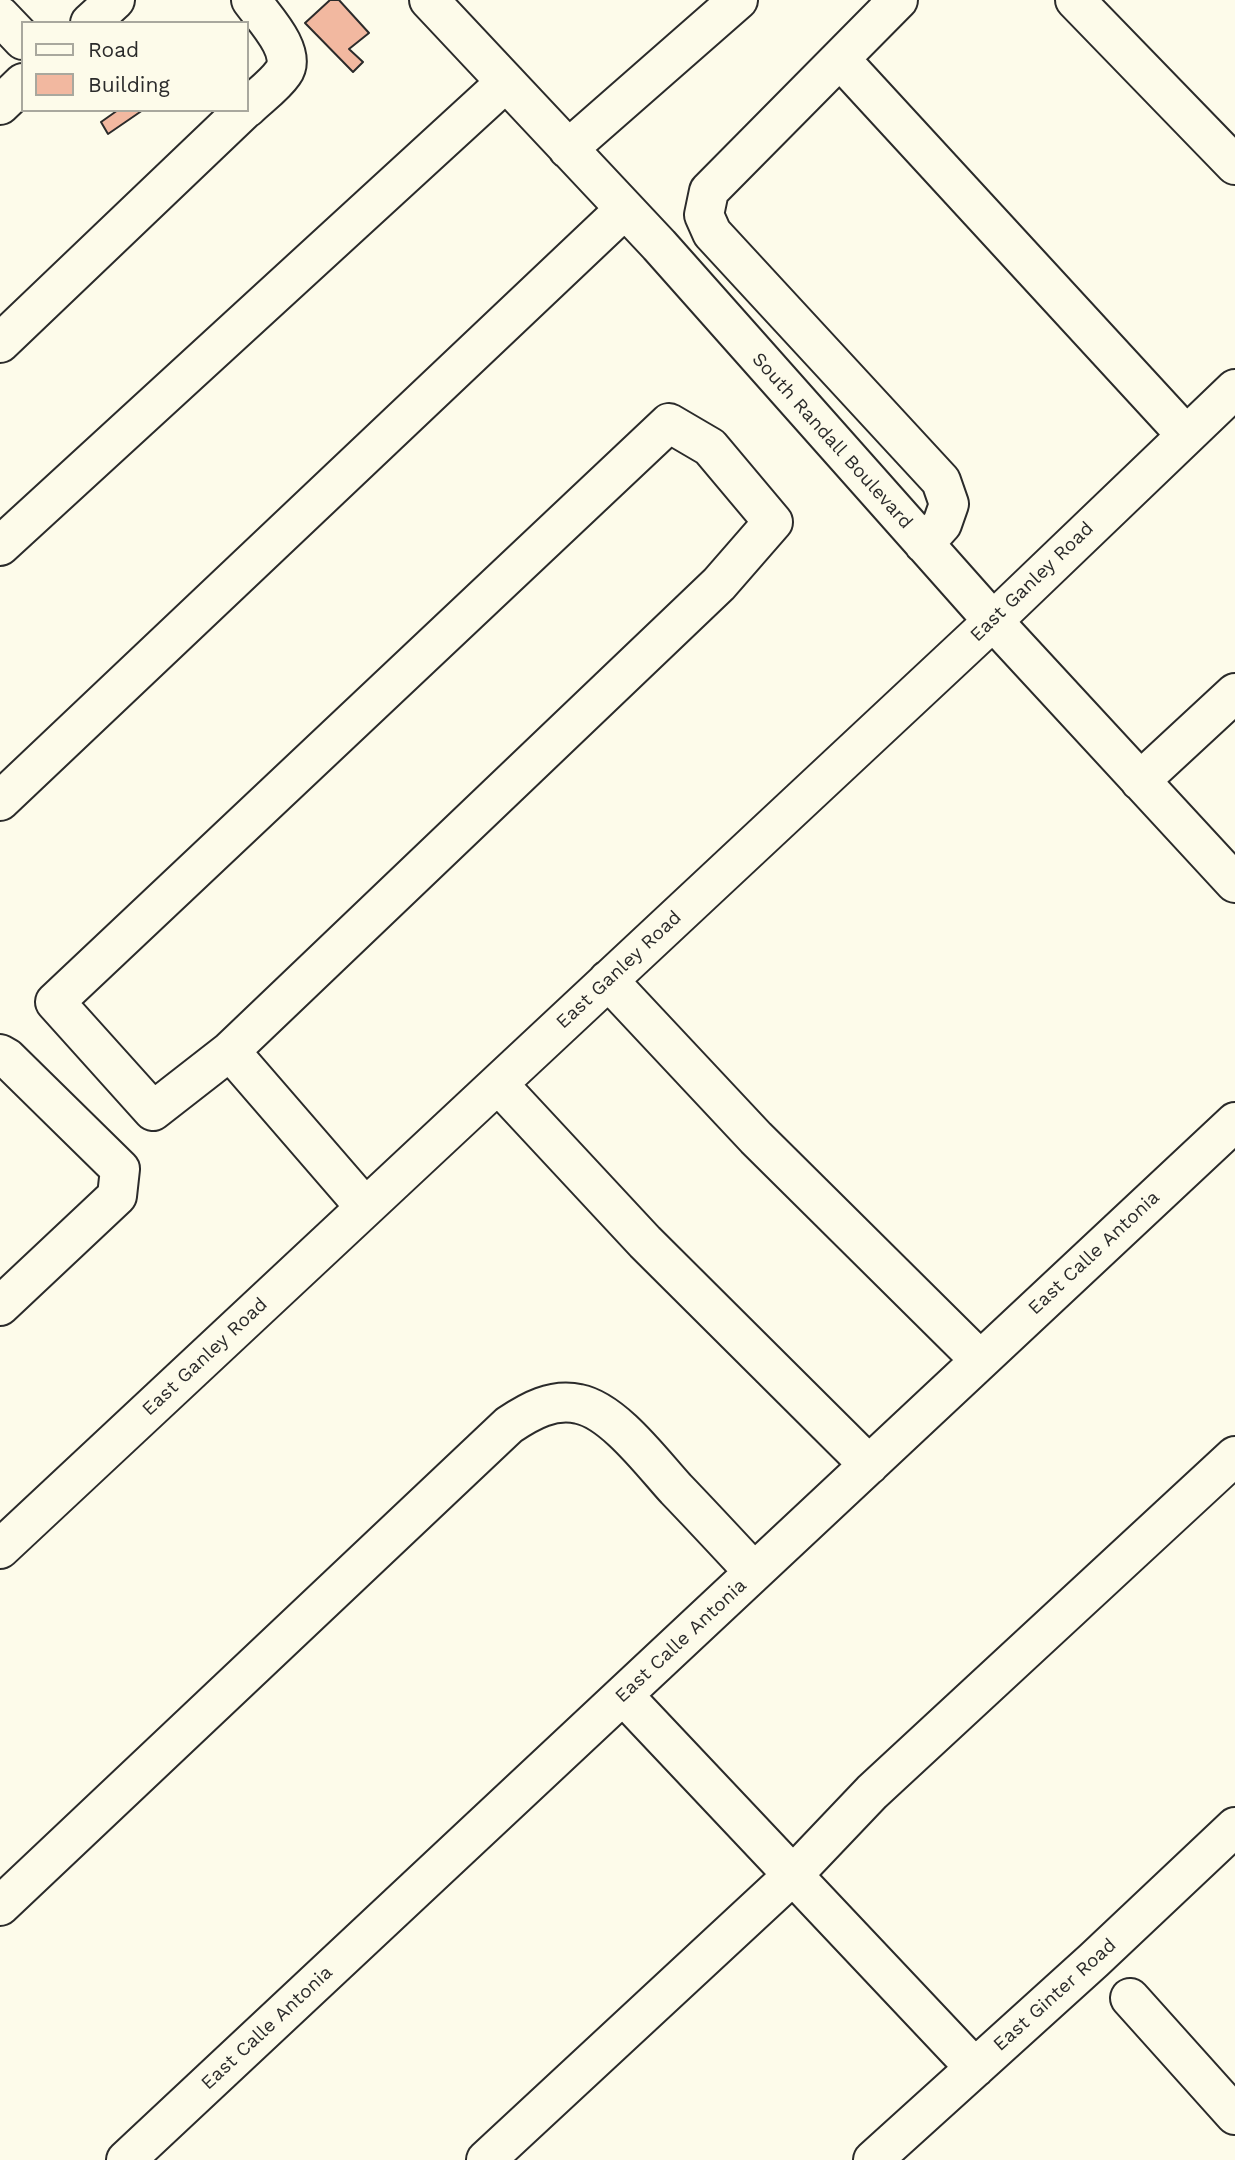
<!DOCTYPE html>
<html>
<head>
<meta charset="utf-8">
<style>
	body { margin:0 }
	#map { position:relative; width:1235px; height:2160px; overflow:hidden; background:#fdfbea; font-family:"Work Sans",sans-serif }
	canvas { display:block }
	.legend { position:absolute; left:21px; top:21px; width:228px; height:91px; box-sizing:border-box; background:#fdfbea; border:2px solid #a9a89e; margin:0; padding:9px 12px; list-style:none; font-size:21px; color:#2b2b2b }
	.legend li { display:flex; align-items:center; gap:14px; height:35px }
	.legend b { width:35px; border:2px solid #a9a89e }
</style>
</head>
<body>
<div id="map">
<canvas width="1235" height="2160"></canvas>
<ul class="legend">
<li><b style="height:9px;background:#fdfbea"></b>Road</li>
<li><b style="height:19px;background:#f2b8a0"></b>Building</li>
</ul>
</div>
<script>
const context = document.querySelector('canvas').getContext('2d');
context.lineJoin = 'round';
function paint(path, color) { context.fillStyle = color; context.fill(path, 'evenodd'); }
function trace(path, color, width, dash) { context.strokeStyle = color; context.lineWidth = width; context.lineCap = dash ? 'butt' : 'round'; context.setLineDash(dash || []); context.stroke(path); }
function write(font, color, halo, rows, align = 'center') {
  context.font = font + ' "Work Sans",sans-serif'; context.lineWidth = 5; context.setLineDash([]); context.textBaseline = 'middle'; context.strokeStyle = halo; context.fillStyle = color; for (const [text, x, y, turn = 0] of rows) {
    context.save(); context.translate(x, y); context.rotate((+turn || 0) * Math.PI / 180); context.textAlign = isNaN(turn) ? turn : align; if (halo) context.strokeText(text, 0, 0); context.fillText(text, 0, 0); context.restore();
  }
}
const building = new Path2D(`
	M330,0H339L369,33L349,49L363,62L353,72L305,23Z
	M118,110H143L108,134L101,122Z`);
paint(building, '#f2b8a0');
trace(building, '#2b2b2b', 2);
const minor = new Path2D(`
	M429,0L659,245L993,621L1235,883
	M898,0L709,191L704,215L712,233L941,481L949,504L942,524L924,544
	M1075,0L1235,165
	M0,16L23,40
	M90,23L115,0
	M840,59L1186,435
	M0,105L23,83
	M247,108C258,97 274,86 283,73C298,52 263,17 251,0
	M568,149L738,0
	M0,343L244,110
	M0,546L506,82
	M1140,781L1235,693
	M0,801L625,209
	M608,980L756,1138L980,1360
	M230,1051L719,584L773,522L710,447L669,423L55,1002L153,1111L230,1051L365,1207
	M0,1054L7,1058L120,1169L117,1196L0,1306
	M498,1084L645,1242L869,1465
	M0,1549L993,621L1235,389
	M623,1695L975,2068
	M0,1906L509,1425C530,1411 553,1398 579,1404C614,1411 653,1464 676,1489C702,1516 728,1544 754,1572
	M1130,1998L1235,2115
	M126,2160L1235,1122
	M486,2160L793,1875L872,1792L1235,1456
	M873,2160L1094,1960L1235,1827`);
trace(minor, '#2b2b2b', 42);
trace(minor, '#fdfbea', 38);
write('19px', '#2b2b2b', '#fdfbea', [
	["South Randall Boulevard",832,441,48],
	["East Ganley Road",1032,582,-44],
	["East Ganley Road",619,970,-43],
	["East Calle Antonia",1094,1253,-43],
	["East Ganley Road",205,1357,-43],
	["East Calle Antonia",681,1641,-43],
	["East Ginter Road",1055,1995,-42],
	["East Calle Antonia",267,2028,-43]
]);
</script>
</body>
</html>
